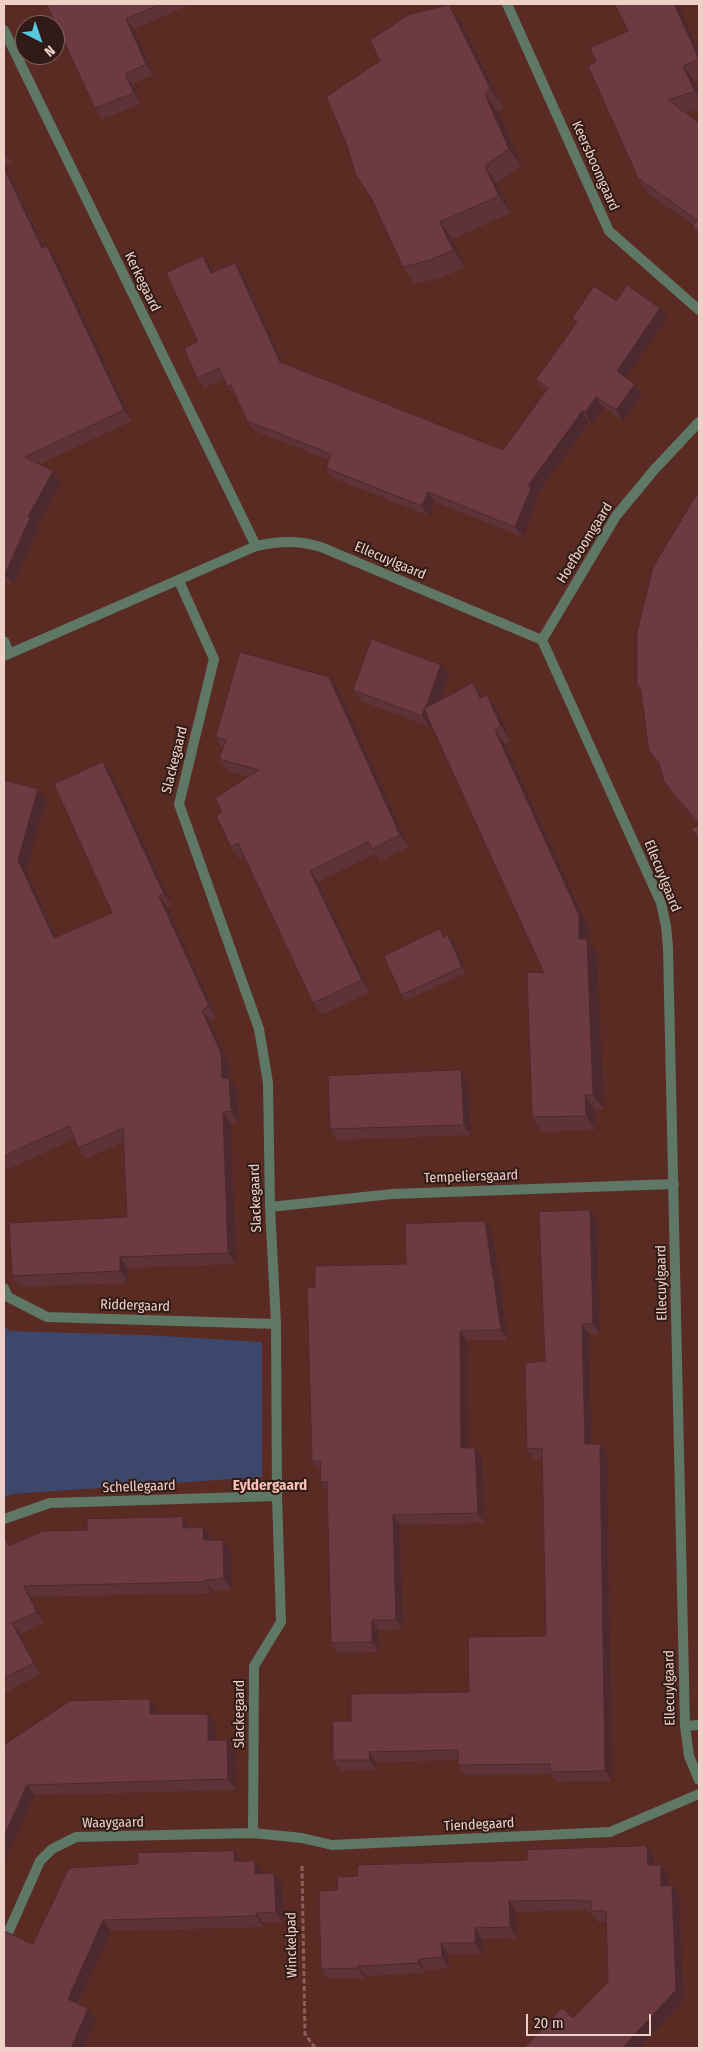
<!DOCTYPE html>
<html>
<head>
<meta charset="utf-8">
<style>
	body { margin:0 }
	#map { position:relative; width:703px; height:2052px; overflow:hidden; background:#592b22; font-family:"Fira Sans Condensed",sans-serif }
	canvas { display:block }
	.frame { position:absolute; inset:0; border:5px solid #eed0c9; pointer-events:none }
	.north { position:absolute; left:15px; top:15px; width:50px; height:50px; box-sizing:border-box; background:#301b16; border:1px solid #7c635e; border-radius:50%; rotate:139deg; font-size:14px; font-weight:700; line-height:20px; text-align:center; color:#eed0c9 }
	.north::after { content:''; display:block; margin:auto; width:18px; height:22px; background:#56c9e0; clip-path:polygon(50% 0,100% 100%,50% 72%,0 100%) }
	.scale { position:absolute; left:526px; top:2014px; width:125px; height:22px; box-sizing:border-box; border:2px solid #eed0c9; border-top:0; padding-left:6px; font-size:15px; line-height:18px; white-space:nowrap; color:#eed0c9; -webkit-text-stroke:4px #301b16; paint-order:stroke }
</style>
</head>
<body>
<div id="map">
<canvas width="703" height="2052"></canvas>
<div class="frame"></div>
<div class="north">N</div>
<div class="scale">20 m</div>
</div>
<script>
const context = document.querySelector('canvas').getContext('2d');
context.lineJoin = 'round';
function paint(path, color) { context.fillStyle = color; context.fill(path, 'evenodd'); }
function trace(path, color, width, dash) { context.strokeStyle = color; context.lineWidth = width; context.lineCap = dash ? 'butt' : 'round'; context.setLineDash(dash || []); context.stroke(path); }
function write(font, color, halo, rows, align = 'center') {
  context.font = font + ' "Fira Sans Condensed",sans-serif'; context.lineWidth = 4; context.setLineDash([]); context.textBaseline = 'middle'; context.strokeStyle = halo; context.fillStyle = color; for (const [text, x, y, turn = 0] of rows) {
    context.save(); context.translate(x, y); context.rotate((+turn || 0) * Math.PI / 180); context.textAlign = isNaN(turn) ? turn : align; if (halo) context.strokeText(text, 0, 0); context.fillText(text, 0, 0); context.restore();
  }
}
paint(new Path2D(`
	M4,1326L10,1331L147,1335L262,1342V1477L12,1494L4,1498Z`), '#3d466b');
trace(new Path2D(`
	M302,1866L305,2034L315,2048`), '#896158', 3, [5, 2.5]);
trace(new Path2D(`
	M507,4L609,231L699,310
	M4,30L256,546
	M179,581L214,659L179,804L259,1029L268,1083L270,1207L276,1324L277,1496L281,1622L254,1666L253,1833
	M542,640L616,516L654,470L699,422
	M4,641L9,653
	M4,656L256,546C279,541 298,540 321,547L542,640L661,903L666,926L668,948L685,1726L689,1756L699,1780
	M270,1207L392,1194L674,1184
	M4,1288L8,1297L47,1317L276,1324
	M4,1519L50,1503L277,1496
	M685,1726L699,1725
	M4,1942L40,1861L52,1849L76,1837L253,1833L302,1838L332,1845L610,1832L699,1794`), '#5e7865', 10);
paint(new Path2D(`
	M47,4H189V5L134,29L154,75L132,84L141,104L102,119L95,108Z
	M461,23L503,107L498,112L522,166L497,183L511,213L452,239L465,267L443,277L415,284L403,267L380,61Z
	M628,31L699,51V79L694,81L699,92V109L686,113L699,123V238L692,227L694,225L648,194L638,178L596,62Z
	M4,147L12,163L5,166L44,247L55,257L132,421L40,464L53,471L61,482L37,527L38,530L13,585L4,581Z
	M203,256L210,266L213,272L235,263L242,273L283,363L503,450L545,391L543,390L536,379L576,324L572,318L616,301L667,318L626,378L635,384L642,394L623,421L604,407L592,424L589,422L536,496L538,499L523,537L435,502L429,516L333,478L326,468L329,460L255,431L247,421L236,396L235,397L228,387L224,379L204,388L197,378L198,342Z
	M699,491V840L691,829L699,825L673,795L664,782L660,767L649,751L641,691L637,686Z
	M449,676L439,701L473,683L483,697L487,695L497,709L511,741L505,744L589,929V942L597,953L604,1109L595,1110L596,1130L542,1132L532,1117L544,973L431,725L430,727L361,701L353,690Z
	M329,677L338,689L409,847L380,861L375,854L318,882L370,992L322,1015L313,1003L244,856L239,859L231,847L222,812L248,777L227,771L219,759L223,748L216,737Z
	M111,773L172,905L167,907L217,1018L210,1021L229,1064L230,1078L237,1089L239,1123H231L236,1264L128,1268V1283L20,1287L12,1276L127,1217L123,1142L86,1159L78,1148L74,1139L7,1170L4,1165V780L46,800L26,871L56,937L112,913Z
	M440,929L445,937L448,935L453,941L466,973L405,1001L401,995Z
	M461,1070L468,1081L471,1135L337,1140L330,1129Z
	M597,1220L600,1334H589L592,1444H600L607,1453L612,1781L557,1782L552,1774L465,1775L458,1765V1760L376,1762L377,1770H340L333,1760L351,1721L469,1692L546,1636L542,1459H534L527,1449L545,1361Z
	M492,1231L508,1340H467L468,1448L482,1458L484,1523L400,1525L403,1630H378L379,1652L338,1653L331,1643L327,1492L320,1482L321,1471H319L312,1461L315,1287L406,1264Z
	M183,1517L190,1527H203L211,1538V1540H223L231,1551L232,1590L212,1591V1593L31,1597L44,1623L20,1634L41,1674L4,1693V1537L10,1546L87,1530Z
	M157,1710V1714H208L216,1725V1740H227L235,1751L236,1790L34,1795L4,1864V1745Z
	M647,1846L654,1857L655,1865L668,1876L669,1885L680,1896L683,2001L639,2048H524L573,2018L608,1982L606,1922H598L591,1912H588L587,1910L516,1912L517,1938L482,1939L483,1954H449V1968L426,1970V1973L366,1976V1979H328L321,1969L338,1890L358,1876L527,1860Z
	M234,1851L241,1861L262,1872V1874L274,1873L282,1884L283,1923H264V1927L111,1931L78,2004L96,2019L84,2048L33,1944L138,1864Z`), '#5d3338');
paint(new Path2D(`
	M674,4H678L699,51V60Z
	M449,5L461,23L503,107L491,90Z
	M126,19L134,29L154,75L146,64Z
	M683,66L694,81L699,92V97L695,91Z
	M125,74L132,84L141,104L134,93Z
	M485,94L498,112L522,166L509,149Z
	M4,147L12,163L4,152Z
	M4,164L5,166L49,259L42,248L4,168Z
	M485,166L497,183L511,213L499,196Z
	M440,222L452,239L465,267L453,250Z
	M47,246L55,257L132,421L124,410Z
	M203,256L210,266L218,283L211,273Z
	M235,263L242,273L287,372L280,362Z
	M660,308L667,318L624,381L617,371Z
	M635,384L642,394L623,421L616,410Z
	M596,397L604,407L592,424L585,413Z
	M582,411L589,422L536,496L538,499L523,537L515,527L528,486Z
	M53,471L61,482L37,527L38,530L13,585L5,574L28,517Z
	M428,492L435,502L429,516L422,506Z
	M699,636V681V680L698,642Z
	M441,665L449,676L430,727L422,716Z
	M329,677L338,689L409,847L400,835Z
	M473,683L483,698H480Z
	M487,695L497,709L511,741L501,726Z
	M495,730L505,744L589,929V942L597,953L604,1109L593,1095L579,939Z
	M103,762L111,773L172,905L164,894Z
	M38,789L46,800L26,871L62,950L54,938L18,860Z
	M310,871L318,882L370,992L362,980Z
	M159,896L167,907L217,1018L209,1006Z
	M448,935L453,941L466,973L462,967Z
	M202,1010L210,1021L229,1064L230,1078L237,1089L239,1123L231,1111Z
	M461,1070L468,1081L471,1135L464,1125Z
	M585,1095L595,1110L596,1130L586,1116Z
	M223,1112L231,1123L236,1264L228,1253Z
	M590,1210L597,1220L600,1334L593,1324Z
	M485,1221L492,1231L508,1340L501,1330Z
	M120,1257L128,1268V1283L120,1271Z
	M582,1324L589,1334L592,1454L585,1444Z
	M460,1331L467,1340L468,1458L461,1448Z
	M600,1444L607,1453L612,1781L605,1771Z
	M475,1448L482,1458L484,1523L478,1513Z
	M393,1515L400,1525L403,1630L396,1620Z
	M183,1517L190,1528H183Z
	M203,1527L211,1538V1551L204,1540Z
	M223,1540L231,1551L232,1590L224,1579Z
	M205,1580L212,1591V1593L205,1582Z
	M24,1586L31,1597L44,1623L37,1612Z
	M372,1620L378,1630L379,1652L372,1642Z
	M12,1623L20,1634L41,1674L34,1663Z
	M150,1699L157,1710L158,1725L150,1714Z
	M208,1714L216,1725V1751L208,1740Z
	M227,1740L235,1751L236,1790L228,1779Z
	M369,1752L376,1762L377,1770L370,1760Z
	M27,1785L34,1795L4,1864V1836Z
	M647,1846L654,1857L655,1876L648,1865Z
	M234,1851L242,1862L234,1861Z
	M255,1861L262,1872L263,1885L255,1874Z
	M661,1865L668,1876L669,1896L661,1886Z
	M274,1873L282,1884L283,1923L276,1912Z
	M672,1885L680,1896L683,2001L639,2048H626L624,2046Z
	M509,1901L516,1912L517,1938L510,1927Z
	M256,1913L264,1923V1927L256,1916Z
	M103,1920L111,1931L75,2010L68,1999Z
	M475,1928L482,1939L483,1954L475,1943Z
	M441,1943L449,1954V1968L442,1957Z
	M419,1959L426,1970V1973L418,1963Z
	M358,1966L366,1976V1979L358,1968Z
	M88,2009L96,2019L84,2048H71Z`), '#4c292e');
const building = new Path2D(`
	M47,4H161L126,19L146,64L125,74L134,93L95,108Z
	M615,4H674L699,59L683,66L695,91L668,100L699,123V232L692,227L697,220L638,178L588,66L596,62L590,48L628,31Z
	M449,5L491,90L485,94L509,149L485,166L499,196L440,222L453,250L430,260L403,267L371,198L355,173L347,145L326,97L380,61L370,40L408,15Z
	M4,168L42,248L47,246L124,410L25,457L53,471L28,517L30,518L5,574H4Z
	M203,256L211,273L235,263L280,362L503,450L548,388L536,379L577,322L572,318L594,286L616,301L627,285L660,308L617,371L635,384L616,410L596,397L585,413L582,411L528,486L531,488L515,527L428,492L422,506L326,468L331,454L247,421L231,385L228,387L219,368L197,378L184,348L198,342L166,273Z
	M699,491V636L698,642L699,680V823L664,782L659,763L649,751L640,686H637V633L653,567Z
	M372,639L441,665L425,709H424V710L422,716L353,690Z
	M240,652L329,677L400,835L372,849L368,842L310,871L362,980L313,1003L238,843L231,847L216,816L222,812L215,798L259,770L219,759L226,740L216,737Z
	M473,683L480,698L487,695L501,726L495,730L579,915V939H587L593,1095H585L586,1116L532,1117L527,972L544,973L424,709Z
	M103,762L164,894L159,896L209,1006L202,1010L221,1053L222,1078H229L231,1111L223,1112L228,1253L120,1257V1271L12,1276L9,1223L127,1217L123,1128L78,1148L69,1126L4,1156V780L38,789L18,860L54,938L112,913L54,784Z
	M699,825V838L691,829Z
	M440,929L444,938L448,935L462,967L401,995L384,956Z
	M461,1070L464,1125L330,1129L328,1076Z
	M590,1210L593,1324H582L585,1444H600L605,1771L550,1772V1764L458,1765V1750L369,1752L370,1760H333V1721H351V1694L469,1692L468,1637L546,1636L542,1448L527,1449L525,1363L545,1361L539,1212Z
	M485,1221L501,1330L460,1331L461,1448H475L478,1513L393,1515L396,1620H372V1642L331,1643L327,1482H320L321,1461H312L307,1287H315V1266L406,1264L405,1224Z
	M183,1517V1528L203,1527L204,1540H223L224,1579L205,1580V1582L24,1586L37,1612L12,1623L34,1663L4,1678V1537L9,1546L42,1531L87,1530V1519Z
	M150,1699V1714H208V1740H227L228,1779L27,1785L4,1836V1745L70,1701Z
	M647,1846L648,1865H661V1886L672,1885L676,1990L624,2046L627,2048H524L562,2008L573,2018L608,1982L606,1911H591V1901H580V1900L509,1901L510,1927L475,1928V1943H441L442,1957L419,1959L418,1963L358,1966V1968L321,1969L319,1891L338,1890L337,1877L358,1876L357,1865L527,1860V1850Z
	M234,1851V1861H255V1874L274,1873L276,1912L256,1913V1916L103,1920L68,1999L88,2009L71,2048H4V1931L33,1944L69,1868L138,1864V1853Z`);
paint(building, '#6c3b41');
trace(building, '#4c292e', 1);
write('14px', '#eed0c9', '#301b16', [
	["Keersboomgaard",595,166,66],
	["Kerkegaard",142,282,64],
	["Hoefboomgaard",585,543,-58],
	["Ellecuylgaard",390,561,23],
	["Slackegaard",175,760,-76],
	["Ellecuylgaard",662,876,68],
	["Tempeliersgaard",471,1177,-2],
	["Slackegaard",256,1198,-92],
	["Ellecuylgaard",662,1283,-91],
	["Riddergaard",135,1306,2],
	["Schellegaard",139,1487,-2],
	["Ellecuylgaard",670,1688,-91],
	["Slackegaard",240,1714,-90],
	["Waaygaard",113,1823,-1],
	["Tiendegaard",479,1825,-3],
	["Winckelpad",292,1945,-91]
]);
write('bold 15px', '#fac0b3', '#301b16', [
	["Eyldergaard",270,1486]
]);
</script>
</body>
</html>
